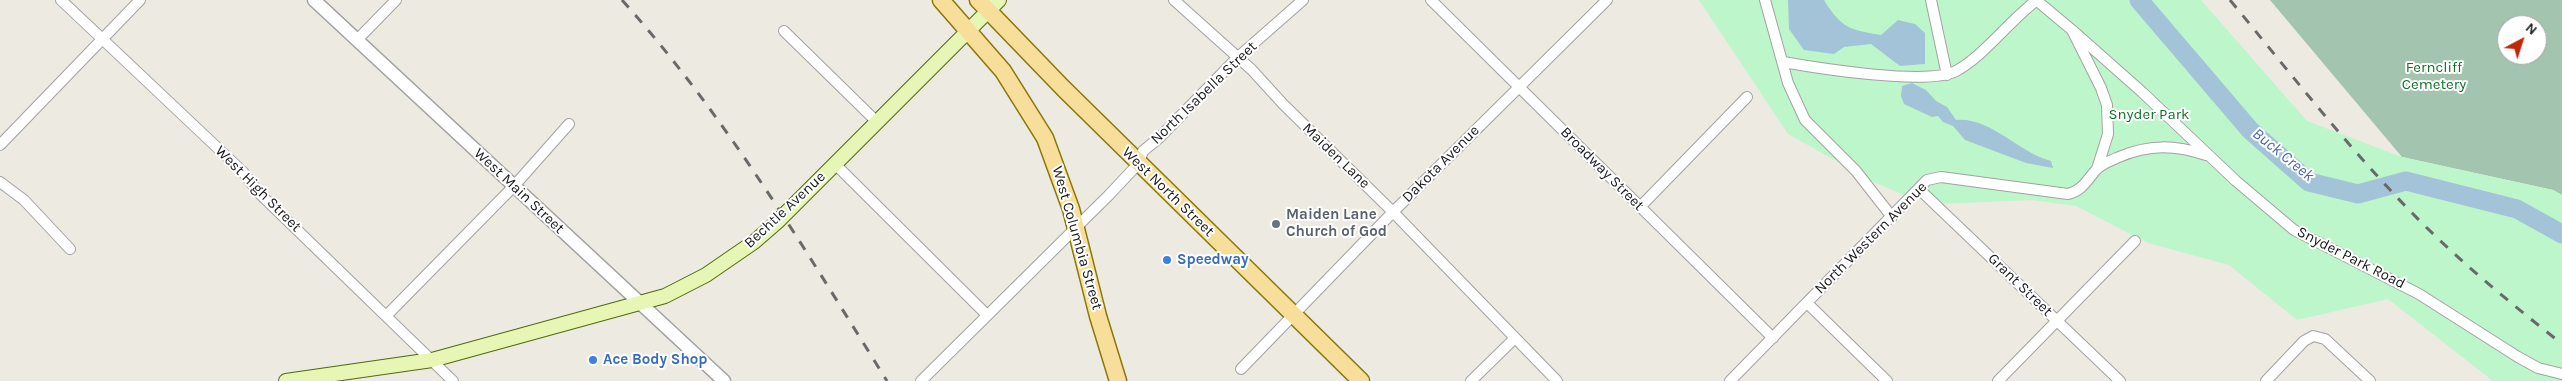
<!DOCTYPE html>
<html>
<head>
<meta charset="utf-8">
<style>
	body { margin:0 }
	#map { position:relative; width:2562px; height:381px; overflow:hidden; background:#eceae1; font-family:Karla,sans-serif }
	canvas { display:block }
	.north { position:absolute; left:2497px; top:15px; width:50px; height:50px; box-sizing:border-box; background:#fff; border:1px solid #a4a4a4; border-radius:50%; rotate:40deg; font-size:14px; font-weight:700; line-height:20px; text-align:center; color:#1b1b1b }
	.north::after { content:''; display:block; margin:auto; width:18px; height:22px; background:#bd2909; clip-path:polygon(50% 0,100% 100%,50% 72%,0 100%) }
</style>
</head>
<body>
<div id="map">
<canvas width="2562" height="381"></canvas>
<div class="north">N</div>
</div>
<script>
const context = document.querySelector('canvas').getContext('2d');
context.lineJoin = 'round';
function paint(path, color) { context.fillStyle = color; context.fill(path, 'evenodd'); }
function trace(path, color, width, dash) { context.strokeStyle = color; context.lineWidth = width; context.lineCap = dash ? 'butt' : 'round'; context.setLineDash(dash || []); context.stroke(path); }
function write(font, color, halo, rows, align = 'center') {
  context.font = font + ' Karla,sans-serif'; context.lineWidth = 4; context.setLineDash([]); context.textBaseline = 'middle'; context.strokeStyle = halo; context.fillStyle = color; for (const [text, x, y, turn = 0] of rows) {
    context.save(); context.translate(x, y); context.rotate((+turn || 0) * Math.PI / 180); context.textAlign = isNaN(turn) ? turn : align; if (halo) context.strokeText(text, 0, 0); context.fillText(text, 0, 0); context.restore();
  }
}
paint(new Path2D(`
	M2270,0H2562V195L2553,190L2402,157ZM2507,25H2537V55H2507Z`), '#a3c4ae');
paint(new Path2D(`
	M1699,0H2201L2307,121L2402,157L2553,190L2562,195V381H2493L2388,299L2297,320L2229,265L2148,243L2076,206L2032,200L1940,204L1906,196L1874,182L1788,134Z`), '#bef6cc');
paint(new Path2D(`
	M1788,0H1824C1841,28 1850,30 1881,35L1898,20L1915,24L1925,33V64L1900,66L1871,44L1844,47L1834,54L1804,50L1789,29Z
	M1912,83L1926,90L1936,101L1947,107L1956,120C1991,117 2017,152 2051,161L2053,168L2026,163L1965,140L1953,126L1943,122L1938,116L1932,117L1904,104L1901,96L1902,86Z`), '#a3c3d8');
trace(new Path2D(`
	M2139,0L2250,130L2309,182L2358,194L2406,181L2517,209L2562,234`), '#a3c3d8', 19);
const minor = new Path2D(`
	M61,0L243,172L259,193L453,381
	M1174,0L1252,70L1283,104L1393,212L1557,381
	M1431,0L1773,338
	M1765,0L1788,83L1805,120L1856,171L1892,217
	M1931,0L1947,75
	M2036,0L2072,30L2101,88L2107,105L2108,134L2097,169
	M2072,30L2142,92L2236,181L2294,230L2419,294L2518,357L2538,368L2562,374
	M784,31L877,122
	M357,40L396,0
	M1783,62C1817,68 1928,86 1956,71C1984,56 2010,20 2037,0
	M0,145L140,0
	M835,164L987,315
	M0,182L24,200L70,249
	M1919,189L2120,381
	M1640,207L1747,97
	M1807,303L1887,381
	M387,315L514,186L569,124
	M1241,369L1393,212L1607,0
	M921,381L1109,195L1139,163L1143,151L1159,138L1237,58L1303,0
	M1471,381L1514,339
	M1730,381L1927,180L1941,177L2068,194C2083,190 2086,181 2096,170C2101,164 2112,160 2119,157C2149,144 2175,145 2206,155
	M1998,381L2135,241
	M2266,381L2304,341L2313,336L2325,339L2370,381`);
const tertiary = new Path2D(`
	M314,0L724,381`);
const secondary = new Path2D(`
	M286,381L432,360L665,296L706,275L754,242L777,222L999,0`);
const primary = new Path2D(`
	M941,0L1003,71L1045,138L1071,209L1098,316L1118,381
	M978,0L1063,88L1361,381`);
trace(minor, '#a2a2a2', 12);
trace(tertiary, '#a2a2a2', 15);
trace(secondary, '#4f6a0a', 16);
trace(primary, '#8b7707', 19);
trace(minor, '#fff', 10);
trace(tertiary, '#fff', 12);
trace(secondary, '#e7f6b5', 14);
trace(primary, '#f7df9b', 16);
trace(new Path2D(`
	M622,0C726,116 805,250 887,381
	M2230,0C2292,75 2352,153 2421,222C2465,266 2513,305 2562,344`), '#696969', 3, [10, 10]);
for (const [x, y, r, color] of [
	[1276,224,5,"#6b7280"],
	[1167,260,5,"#3f7fe0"],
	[593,360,5,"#3f7fe0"]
]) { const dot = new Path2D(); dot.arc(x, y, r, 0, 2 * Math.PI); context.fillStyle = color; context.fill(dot); trace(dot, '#fff', 2); }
write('15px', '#107229', '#fff', [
	["Ferncliff",2434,68],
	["Cemetery",2434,85],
	["Snyder Park",2149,115]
]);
write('15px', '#1b1b1b', '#fff', [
	["North Isabella Street",1204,93,-44],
	["Maiden Lane",1336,156,44],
	["Dakota Avenue",1441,164,-45],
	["Broadway Street",1602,169,45],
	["West High Street",258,189,45],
	["West Main Street",519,191,43],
	["West North Street",1168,192,44],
	["Bechtle Avenue",785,210,-43],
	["West Columbia Street",1077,238,74],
	["North Western Avenue",1871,238,-45],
	["Snyder Park Road",2351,258,27],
	["Grant Street",2020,285,44]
]);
write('bold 15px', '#5b616d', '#fff', [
	["Maiden Lane",1286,215],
	["Church of God",1286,232]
], 'left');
write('bold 15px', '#366cbe', '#fff', [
	["Speedway",1177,260],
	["Ace Body Shop",603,360]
], 'left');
write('italic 16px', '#4d69a5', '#fff', [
	["Buck Creek",2283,155,39]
]);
</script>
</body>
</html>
